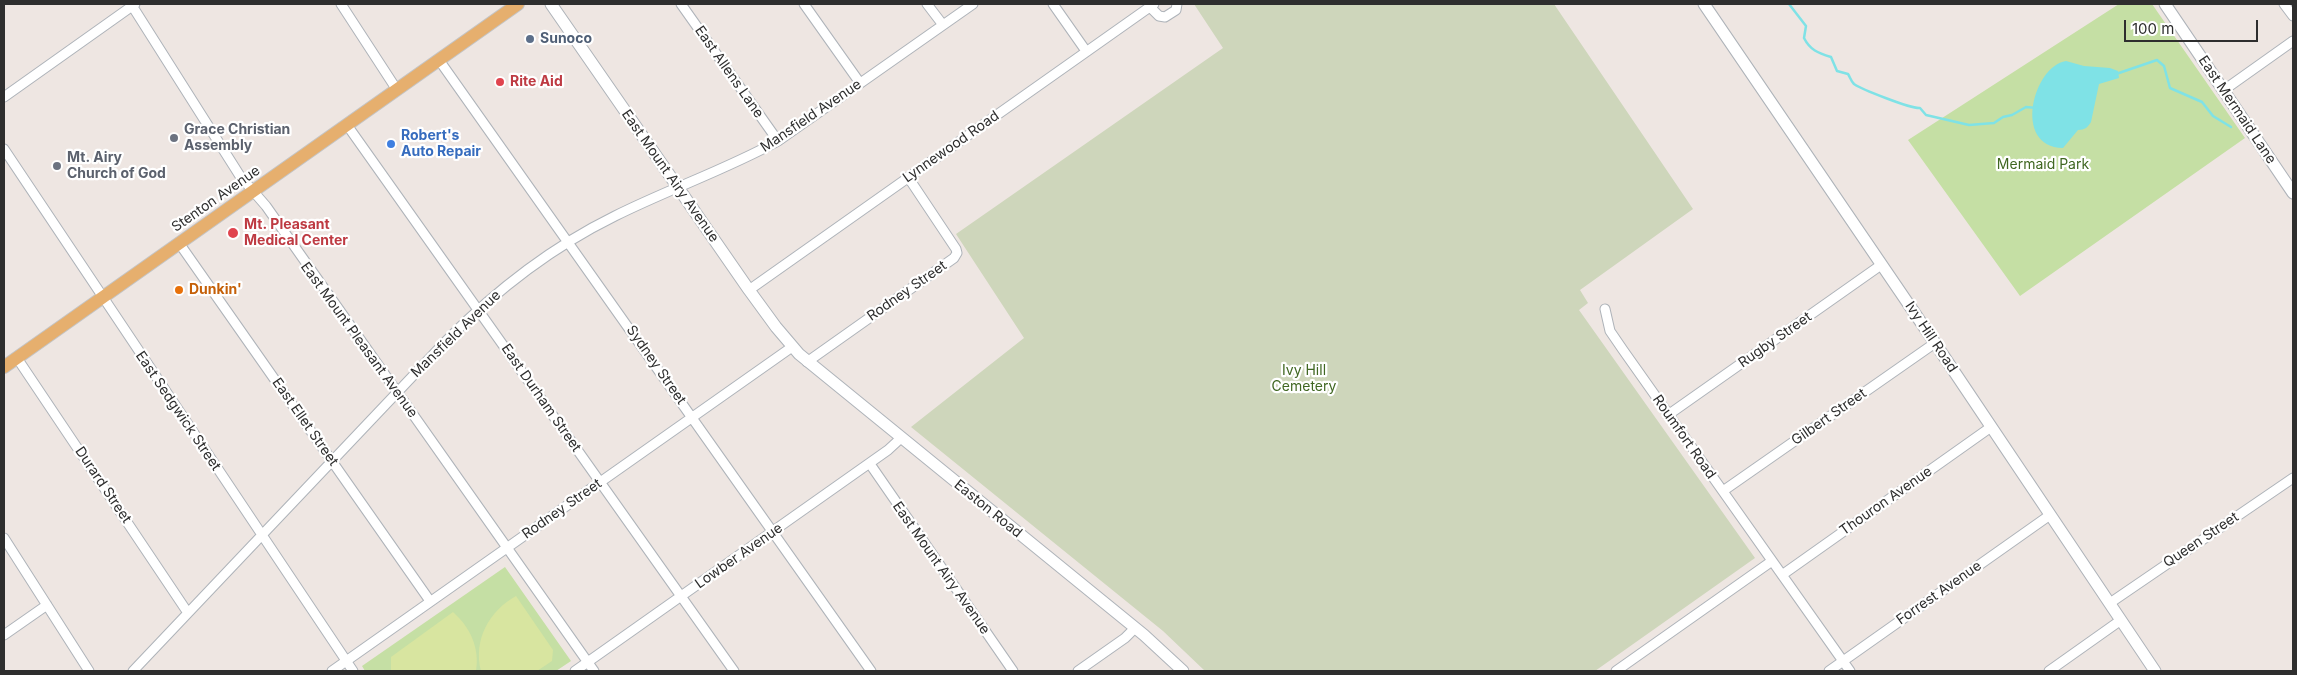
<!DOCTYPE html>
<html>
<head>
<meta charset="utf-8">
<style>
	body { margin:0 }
	#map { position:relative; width:2297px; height:675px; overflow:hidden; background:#eee6e2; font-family:Inter,sans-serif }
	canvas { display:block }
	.frame { position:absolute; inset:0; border:5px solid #2e2e2e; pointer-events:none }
	.scale { position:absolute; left:2124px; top:20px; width:134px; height:22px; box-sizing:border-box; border:2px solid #2e2e2e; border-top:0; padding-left:6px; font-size:15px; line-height:18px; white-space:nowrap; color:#2e2e2e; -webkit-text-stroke:4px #fff; paint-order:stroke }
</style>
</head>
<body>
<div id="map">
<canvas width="2297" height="675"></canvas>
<div class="frame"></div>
<div class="scale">100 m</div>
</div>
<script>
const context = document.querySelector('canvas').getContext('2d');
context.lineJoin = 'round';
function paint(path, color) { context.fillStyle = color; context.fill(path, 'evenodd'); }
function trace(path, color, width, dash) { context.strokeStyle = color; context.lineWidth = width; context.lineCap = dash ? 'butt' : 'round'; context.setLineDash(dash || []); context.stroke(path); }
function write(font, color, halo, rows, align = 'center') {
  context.font = font + ' Inter,sans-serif'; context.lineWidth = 4.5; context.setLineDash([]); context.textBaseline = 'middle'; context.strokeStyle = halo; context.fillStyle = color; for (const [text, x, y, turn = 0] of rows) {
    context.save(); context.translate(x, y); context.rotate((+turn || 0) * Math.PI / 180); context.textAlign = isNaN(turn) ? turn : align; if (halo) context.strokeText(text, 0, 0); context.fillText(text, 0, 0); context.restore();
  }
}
paint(new Path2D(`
	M2119,4H2152L2245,138L2020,296L1908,140Z
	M505,567L571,661L556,671H365L362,666Z`), '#c5dfa4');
paint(new Path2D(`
	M1194,4H1554L1693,209L1580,290L1588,303L1579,310L1755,558L1595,671H1205L1163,631L911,427L1024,338L956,234L1223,48Z`), '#ced6bb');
paint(new Path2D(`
	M516,596L553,650L552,661L537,671H481C473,640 489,611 516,596Z
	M453,612C470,627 480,648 476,671H391V657Z`), '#d8e5a0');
paint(new Path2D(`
	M2066,61L2084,66L2110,68L2118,71L2119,78L2099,84L2091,122C2088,127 2085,130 2078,130L2063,148C2012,147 2033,66 2066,61Z`), '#7fe2e6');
trace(new Path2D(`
	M1789,4L1806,26L1804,38C1810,50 1818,53 1831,57L1837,71L1848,74C1850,77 1851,81 1854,84C1861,89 1911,109 1920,108L1926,115L1969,125L1994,123L2003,117L2012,115L2026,107L2037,108
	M2116,74L2157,60L2164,66L2170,88L2202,102L2213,116L2231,127`), '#7fe2e6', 2.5);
const street = new Path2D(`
	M131,4L240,176L266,206L594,671
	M341,4L397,90
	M681,4L778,141
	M804,4L860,83
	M927,4L943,25
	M1053,4L1086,51
	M2284,4L2293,16
	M1150,7L1159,16L1165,17L1176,10L1177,4
	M439,60L871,671
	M2224,90L2293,41
	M4,97L135,4
	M347,125L734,671
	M4,149L353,671
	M179,243L430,601
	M749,290L1154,4
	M1605,309L1610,331L1623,350L1850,671
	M17,358L188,613
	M807,362L954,258L957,253L956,249L908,177
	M1668,415L1881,265
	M870,464L1013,671
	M1723,491L1935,343
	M4,538L89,671
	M1782,575L1991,427
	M2110,603L2293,478
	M4,635L47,605
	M133,671L445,342C496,290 550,248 615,216C669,189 725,170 778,141L973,4
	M332,671L792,347
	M575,671L888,450L901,438
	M1078,671L1125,638L1135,628
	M1616,671L1772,561
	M1829,671L2050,515
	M2049,671L2121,620`);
const secondary = new Path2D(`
	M551,4L749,290L776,327L799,354L1144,635L1183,671
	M1704,4L1935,343L2155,671
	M2165,4L2293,193`);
const primary = new Path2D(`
	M4,367L518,4`);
trace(street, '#aeb3b9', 11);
trace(secondary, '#aeb3b9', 13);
trace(primary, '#c4c4c4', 14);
trace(street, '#fff', 9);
trace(secondary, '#fff', 11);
trace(primary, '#e6af6e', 12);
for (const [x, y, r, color] of [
	[530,39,5,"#5c6f8a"],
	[500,82,5,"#e0444e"],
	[174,138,5,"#6b7280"],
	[391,144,5,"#3f7fe0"],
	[57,166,5,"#6b7280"],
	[233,233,6,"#e0444e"],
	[179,290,5,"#e8710a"]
]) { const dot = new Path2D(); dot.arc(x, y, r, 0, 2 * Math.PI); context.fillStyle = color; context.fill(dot); trace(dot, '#fff', 2); }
write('bold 14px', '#4e5e75', '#fff', [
	["Sunoco",540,39]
], 'left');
write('14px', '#2e2e2e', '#fff', [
	["East Allens Lane",729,72,55],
	["East Mermaid Lane",2237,110,56],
	["Mansfield Avenue",811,116,-34],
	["Lynnewood Road",951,147,-35],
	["East Mount Airy Avenue",670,176,55],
	["Stenton Avenue",216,199,-35],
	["Rodney Street",907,291,-35],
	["Mansfield Avenue",456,334,-44],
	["Ivy Hill Road",1931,337,56],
	["East Mount Pleasant Avenue",359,340,54],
	["Rugby Street",1775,340,-35],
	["Sydney Street",656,365,55],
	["East Durham Street",541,398,55],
	["East Sedgwick Street",178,411,56],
	["Gilbert Street",1829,417,-35],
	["East Ellet Street",305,422,55],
	["Roumfort Road",1684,437,55],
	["Durard Street",103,485,56],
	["Thouron Avenue",1886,501,-35],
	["Rodney Street",562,509,-35],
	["Easton Road",988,509,39],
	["Queen Street",2201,540,-34],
	["Lowber Avenue",739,556,-35],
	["East Mount Airy Avenue",941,568,55],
	["Forrest Avenue",1939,593,-35]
]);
write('bold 14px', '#be3a42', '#fff', [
	["Rite Aid",510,82],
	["Mt. Pleasant",244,225],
	["Medical Center",244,241]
], 'left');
write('bold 14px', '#5b616d', '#fff', [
	["Grace Christian",184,130],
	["Assembly",184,146],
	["Mt. Airy",67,158],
	["Church of God",67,174]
], 'left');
write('bold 14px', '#366cbe', '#fff', [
	["Robert's",401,136],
	["Auto Repair",401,152]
], 'left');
write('14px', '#406722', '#fff', [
	["Mermaid Park",2043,165],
	["Ivy Hill",1304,371],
	["Cemetery",1304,387]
]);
write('bold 14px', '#c56008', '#fff', [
	["Dunkin'",189,290]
], 'left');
</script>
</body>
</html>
